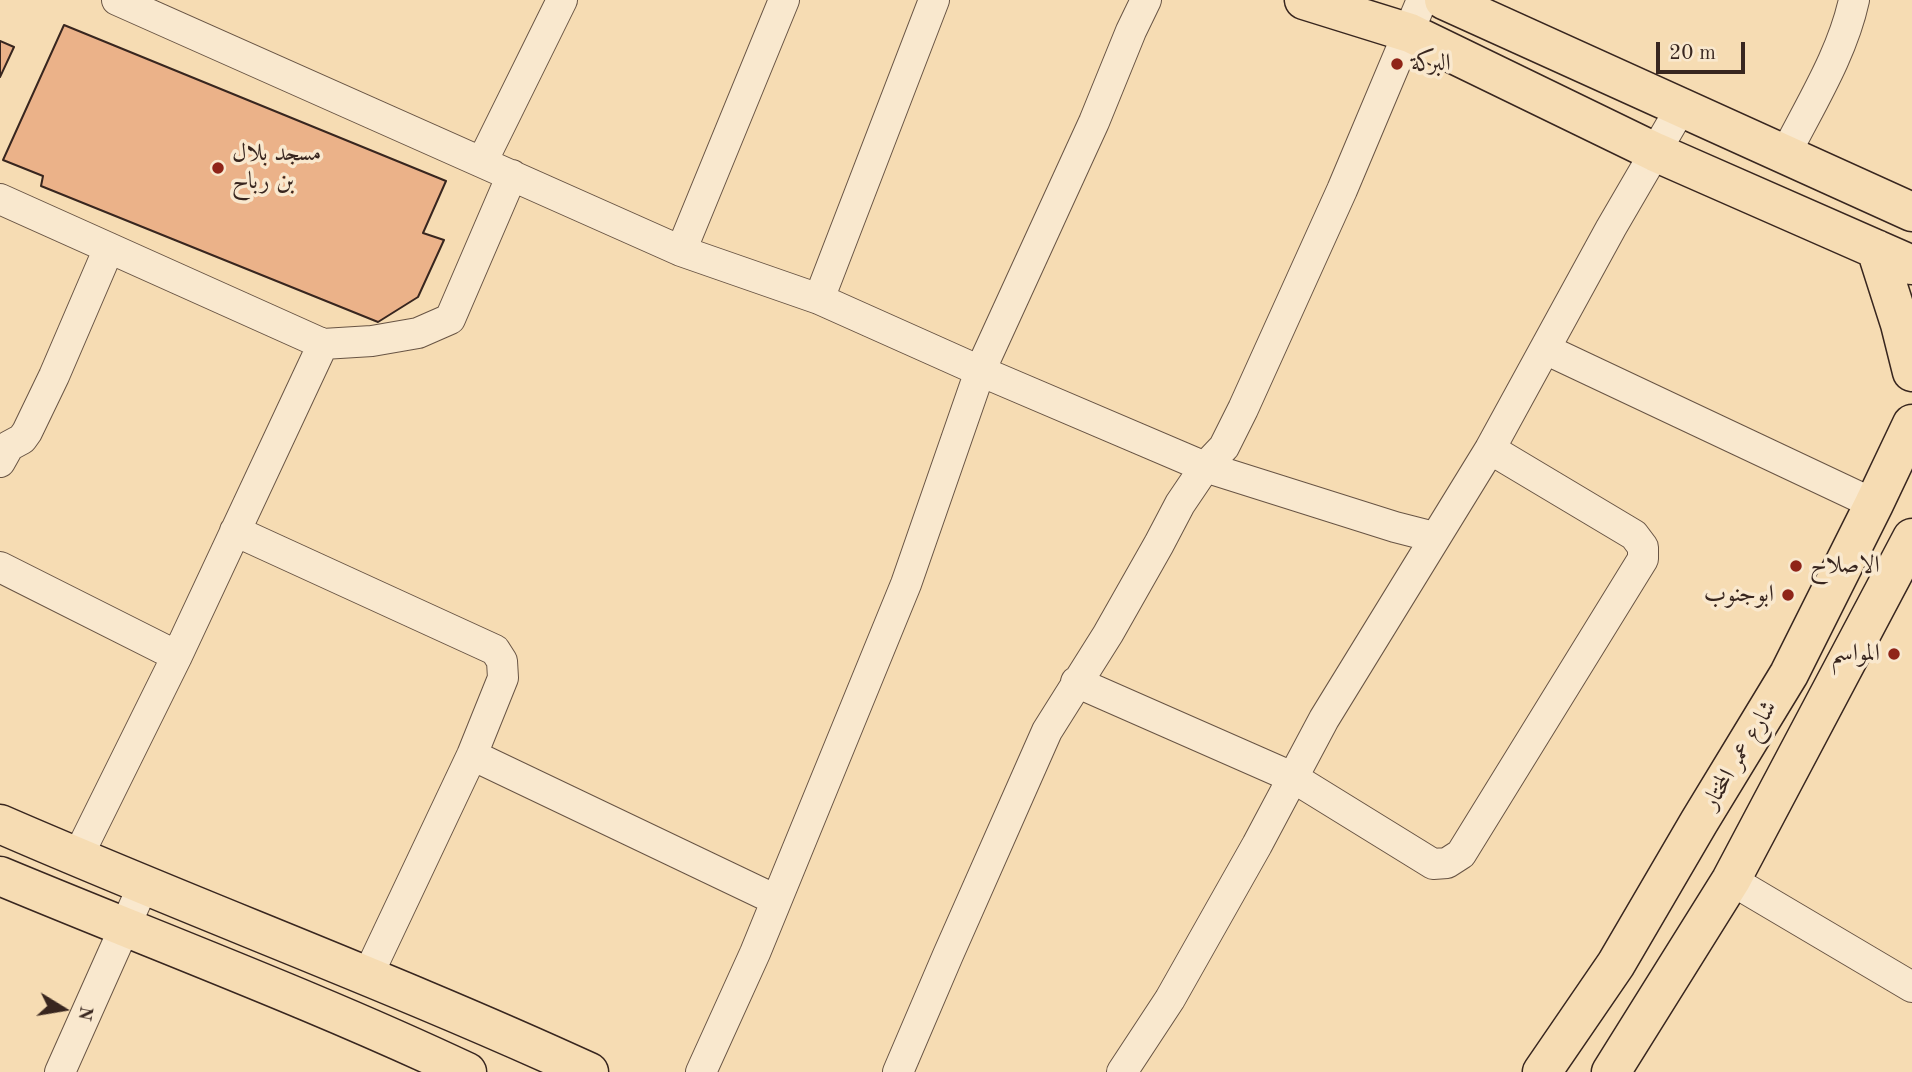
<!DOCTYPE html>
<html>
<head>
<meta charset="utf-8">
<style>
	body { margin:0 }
	#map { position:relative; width:1912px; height:1072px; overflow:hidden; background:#f6dcb3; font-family:"Old Standard TT",serif }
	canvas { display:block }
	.north { position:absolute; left:28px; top:974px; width:70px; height:70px; -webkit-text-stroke:5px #f9e8ce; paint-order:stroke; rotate:101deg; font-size:19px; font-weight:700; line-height:28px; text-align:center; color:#38261f }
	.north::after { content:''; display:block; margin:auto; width:24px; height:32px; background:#38261f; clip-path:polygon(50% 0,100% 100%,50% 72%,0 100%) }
	.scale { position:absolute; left:1656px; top:42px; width:89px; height:32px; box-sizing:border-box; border:4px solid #38261f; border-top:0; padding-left:9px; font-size:21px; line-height:24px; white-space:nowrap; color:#38261f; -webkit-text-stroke:5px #f9e8ce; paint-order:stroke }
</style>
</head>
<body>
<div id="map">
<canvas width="1912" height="1072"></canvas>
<div class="north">N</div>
<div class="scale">20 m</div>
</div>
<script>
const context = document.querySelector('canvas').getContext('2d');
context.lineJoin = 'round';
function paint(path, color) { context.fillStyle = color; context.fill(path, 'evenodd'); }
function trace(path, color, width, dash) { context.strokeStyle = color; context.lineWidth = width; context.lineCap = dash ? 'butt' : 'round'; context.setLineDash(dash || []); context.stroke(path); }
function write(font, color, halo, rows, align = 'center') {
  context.font = font + ' "Old Standard TT",Amiri,serif'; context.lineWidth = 7; context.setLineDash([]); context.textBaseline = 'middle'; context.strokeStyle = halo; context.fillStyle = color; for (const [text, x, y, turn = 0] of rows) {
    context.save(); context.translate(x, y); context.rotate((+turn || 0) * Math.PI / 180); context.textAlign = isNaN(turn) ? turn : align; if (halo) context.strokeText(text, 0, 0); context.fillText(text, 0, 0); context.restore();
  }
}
const building = new Path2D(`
	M64,25L446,181L423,233L444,240L418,297L378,322L41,186L43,176L3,160Z
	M0,41L14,47L0,77Z`);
paint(building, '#ebb289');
trace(building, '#38261f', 2);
const minor = new Path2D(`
	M117,0L681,251L819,299L980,371L1205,467L1395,527L1434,537
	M1785,155C1810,105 1842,55 1854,0
	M482,162L562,0
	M0,199L323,344L372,341L418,333L450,319L512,175
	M681,251L784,0
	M819,299L934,0
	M1545,349L1874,504
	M0,462L9,446L22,439L27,432L54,376L109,248
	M235,531L495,650L502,661L503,678L472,755L367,977
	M0,567L177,656
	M1076,682L1292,777L1433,864L1447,863L1461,854L1643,559V547L1634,535L1490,449
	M472,755L776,900
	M77,858L177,656L323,344
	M1731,880L1912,987
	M60,1072L143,886
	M701,1072L755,953L906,584L980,371L1094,122L1131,31L1146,0
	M898,1072L948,955L1047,731L1108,634L1159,544L1180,504L1205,467L1224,447L1243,409L1342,190L1422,0
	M1122,1072L1170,999L1257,845L1324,719L1490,449L1611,228L1682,106`);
const major = new Path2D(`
	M1304,0L1410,33L1655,152L1912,265
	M1444,0L1912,212
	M1876,249L1900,324L1912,372
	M0,824C195,909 395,983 589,1072
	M0,876C156,941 314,1000 467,1072
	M1542,1072L1616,964L1699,822L1789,674L1874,504L1912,424
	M1611,1072L1731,880L1912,538`);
trace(minor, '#685444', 32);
trace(major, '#38261f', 41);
trace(minor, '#f9e8ce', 30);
trace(major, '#f6dcb3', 38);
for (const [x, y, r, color] of [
	[1397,64,7,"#8f2418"],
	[218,168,7,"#8f2418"],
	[1796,566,7,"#8f2418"],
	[1788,595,7,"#8f2418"],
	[1894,654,7,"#8f2418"]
]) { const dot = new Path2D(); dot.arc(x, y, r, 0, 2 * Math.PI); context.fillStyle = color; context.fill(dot); trace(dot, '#f9e8ce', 2.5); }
write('24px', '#38261f', '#f9e8ce', [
	["البركة",1411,64],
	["مسجد بلال",232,154],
	["بن رباح",232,182],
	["الاصلاح",1810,566],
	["ابوجنوب",1774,595,"right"],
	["المواسم",1880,654,"right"]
], 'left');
write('24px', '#38261f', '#f9e8ce', [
	["شارع عمر المختار",1740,755,-59]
]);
</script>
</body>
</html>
